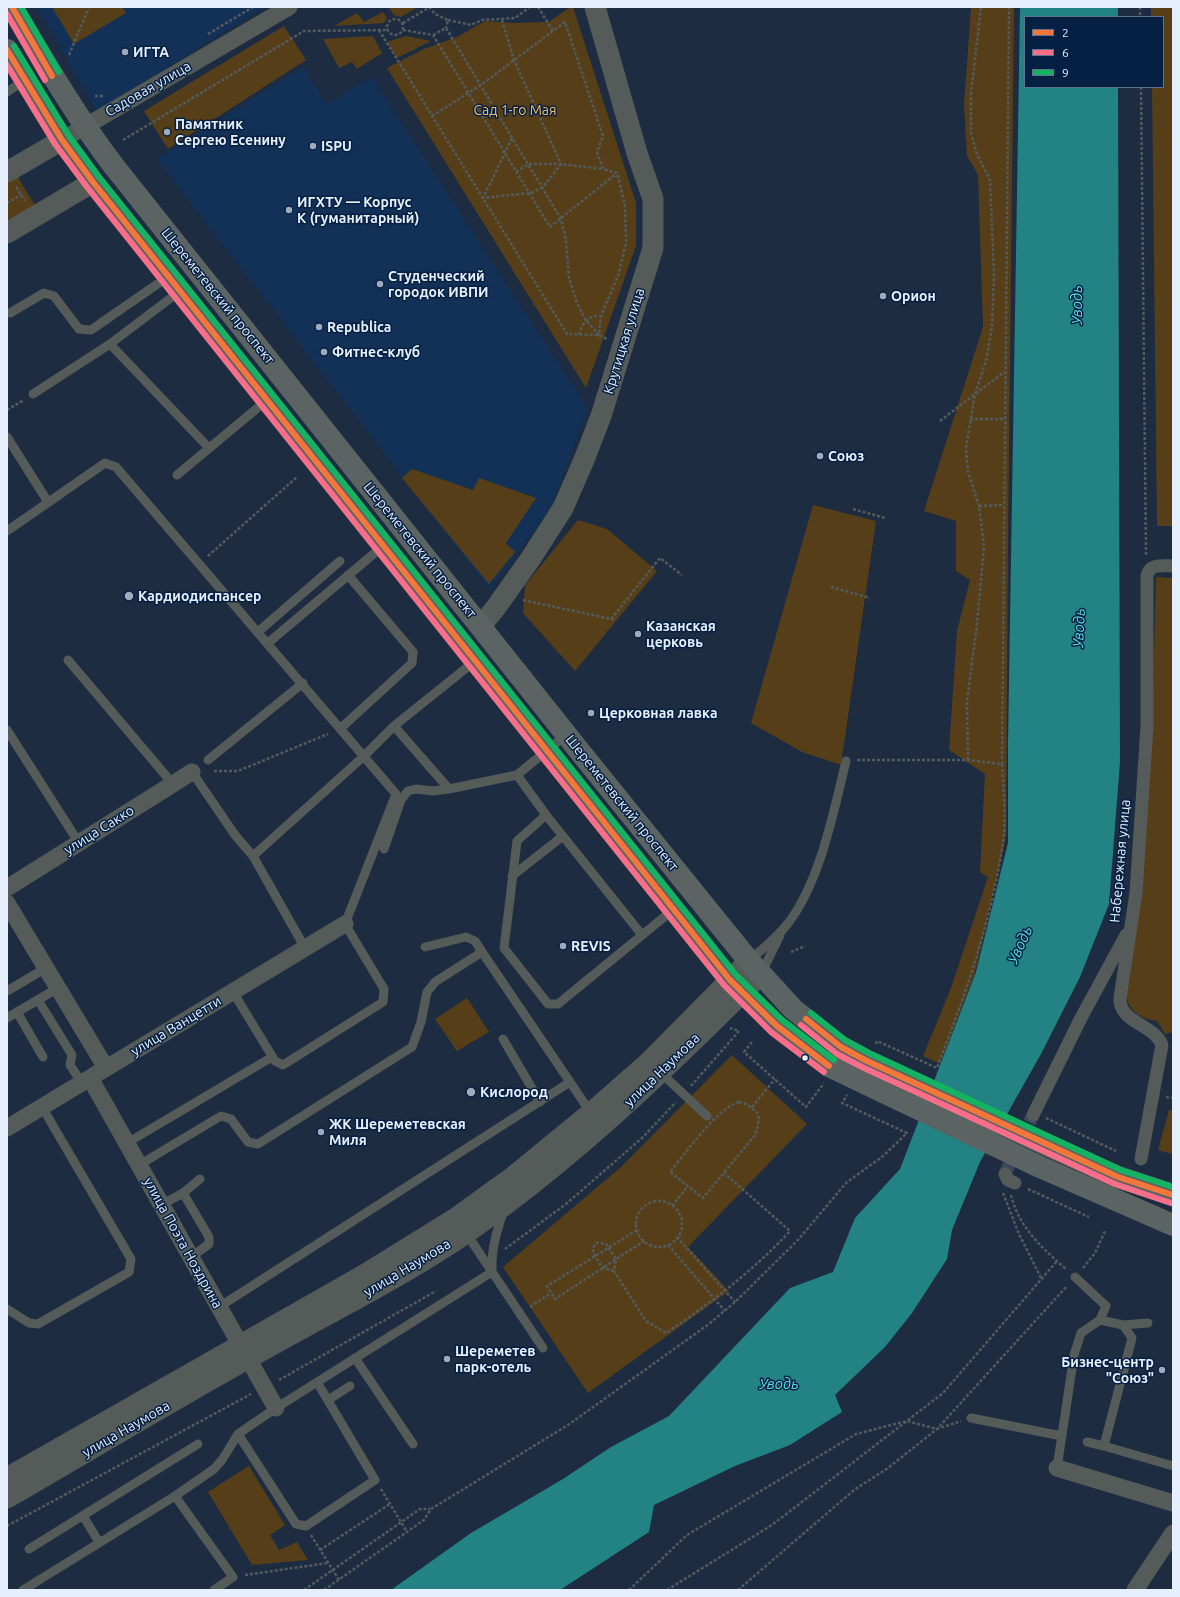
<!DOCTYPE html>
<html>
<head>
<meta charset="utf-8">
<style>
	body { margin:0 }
	#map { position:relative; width:1180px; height:1597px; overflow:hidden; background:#1d2c40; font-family:Ubuntu,sans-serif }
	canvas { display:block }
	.frame { position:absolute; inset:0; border:8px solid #e5effd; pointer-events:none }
	.legend { position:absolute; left:1024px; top:16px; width:140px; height:72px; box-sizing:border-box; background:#052042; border:1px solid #5f738d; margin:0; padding:5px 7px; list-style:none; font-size:12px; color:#e5effd }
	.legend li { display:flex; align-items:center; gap:8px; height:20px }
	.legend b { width:20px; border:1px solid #5f738d }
</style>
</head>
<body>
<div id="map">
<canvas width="1180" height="1597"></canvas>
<div class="frame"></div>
<ul class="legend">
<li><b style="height:5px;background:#f5763a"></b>2</li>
<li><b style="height:5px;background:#fb6d88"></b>6</li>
<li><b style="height:5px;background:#13b361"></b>9</li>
</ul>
</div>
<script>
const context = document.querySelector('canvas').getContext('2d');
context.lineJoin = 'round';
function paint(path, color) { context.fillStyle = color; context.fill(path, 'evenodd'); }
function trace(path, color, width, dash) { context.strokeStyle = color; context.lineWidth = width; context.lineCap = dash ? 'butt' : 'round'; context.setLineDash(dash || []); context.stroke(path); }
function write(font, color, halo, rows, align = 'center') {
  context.font = font + ' Ubuntu,sans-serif'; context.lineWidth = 3; context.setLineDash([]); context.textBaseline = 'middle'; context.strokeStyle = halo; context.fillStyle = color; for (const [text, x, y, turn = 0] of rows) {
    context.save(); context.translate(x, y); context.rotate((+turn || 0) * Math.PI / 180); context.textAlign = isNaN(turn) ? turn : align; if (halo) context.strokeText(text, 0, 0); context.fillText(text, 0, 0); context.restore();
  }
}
paint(new Path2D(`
	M37,7H264L97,112Z
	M303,67L326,104L372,77L588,409L552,506L490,590L156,159Z`), '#133157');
paint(new Path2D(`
	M52,7H122L126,13L74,44Z
	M391,7H418L401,17L394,15L389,8Z
	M570,7H573L636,203V246L586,388L387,68L424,49L457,37L485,21L515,23L549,22Z
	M971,7H1014L1008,539L1006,836L975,973L940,1064L923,1056L951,988L988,877L980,872L985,774L949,750L957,631L970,580L956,571V521L924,511L983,327L978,175L967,156L964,106Z
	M1151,7H1173V526H1157L1152,87H1163V17H1151Z
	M383,12L387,18L384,23L334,26L357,13L364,22Z
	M284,26L306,60L168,149L144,111Z
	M373,36L382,53L357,69L352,62L339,68L323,39Z
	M406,36L431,41L397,58L387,42Z
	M16,174L37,209L7,226V179Z
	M412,469L473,490L479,478L536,498L506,543L515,552L489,584L402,478Z
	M813,505L876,521L841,765L802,752L751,723Z
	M578,520L607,529L657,571L575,671L523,613L525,585Z
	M1156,577L1173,578V1032L1165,1034L1157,1021C1142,1019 1131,1013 1126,997L1152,729Z
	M467,998L489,1032L457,1051L435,1019Z
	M732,1055L807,1124L688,1247L729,1291L588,1393L503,1267L621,1167Z
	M1169,1110H1173V1154L1158,1150Z
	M249,1466L285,1525L270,1535L279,1550L297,1542L308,1560L252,1565L208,1492Z`), '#563f18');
paint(new Path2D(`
	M1020,7H1118V17H1025V87H1118L1120,762L1109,904L1080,977L1041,1054L980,1162L952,1230L947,1259L912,1313L885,1347L835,1395L842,1412L790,1445L735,1466L654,1505L649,1532L560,1590H391L471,1533L563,1479L611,1447L669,1416L790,1288L833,1272L855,1218L900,1169L976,972L1008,843V743Z`), '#238284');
trace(new Path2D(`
	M1005,1174L1033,1115`), '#3b495c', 13, [13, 6]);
trace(new Path2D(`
	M429,7L435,14L448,20L446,28
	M538,7L553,31
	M1140,7V17
	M387 27a8 8 0 1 1 16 0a8 8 0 1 1-16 0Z
	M448,20L471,25L482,20L515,18L530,7
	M502,20L514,60L561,164H529L517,171
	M403,23L430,7
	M379,30L567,334L599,335L607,339
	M403,30L433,35L550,227L616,174
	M208,34L253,7
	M433,35L446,28L561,219L566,241L569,278L577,303L585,319L599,335
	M69,55L89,7
	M1141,87L1146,556
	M95,96H104
	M432,116L481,85L565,22L603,136L597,152L603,169L617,173L625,205L626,243L619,273L601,316L599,335
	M512,138L483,198L531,193L543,187L561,164L603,169
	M123,140L304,31L388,30
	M16,187L25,201
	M7,203L21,195
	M580,335C580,323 590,315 601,316
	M7,410L24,400
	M970,419H1003
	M940,421L1004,372
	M979,506L1003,505
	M853,509L885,518
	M208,556L297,477
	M831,587L870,598
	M523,600L616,620
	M611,619L660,558L682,575
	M857,760H968L1002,764L1009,7
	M968,760L967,701L977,624L984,546L979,506L968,472L966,448L975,394L986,361L992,327L994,276L990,180L977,154L971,133V94L981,7
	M214,771H238L328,734
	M791,952L805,946
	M752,1042L744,1052L806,1107L824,1083
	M876,1044L877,1041L937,1068C966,992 994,915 1004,834C1006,811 1003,786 1002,764
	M691,1086L739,1031L730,1028
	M1166,1097L1173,1098
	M739,1102L746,1104L757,1112L759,1119L756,1134L703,1198L670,1172C686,1153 717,1108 739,1102Z
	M752,1107L775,1079
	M1046,1118L1116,1151
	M1028,1189L1089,1217
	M1003,1193L1019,1234L1042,1280
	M1011,1195C1019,1228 1043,1249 1067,1270
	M636 1224a23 23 0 1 1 46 0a23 23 0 1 1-46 0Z
	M672,1206L688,1186
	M637,1230L547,1286L555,1299L644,1241
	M677,1237L735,1302
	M668,1245L725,1311
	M505,1249L566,1204L642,1138L676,1102
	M1083,1268L1095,1253L1105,1231
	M614,1271L603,1268L593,1253V1248L596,1243L606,1244L616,1259L614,1271L646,1321L666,1333C711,1303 753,1271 790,1231L724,1173
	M530,1307L551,1293
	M279,1380L436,1291
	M381,1489L407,1532
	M7,1526L251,1394
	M311,1535L339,1580
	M320,1550L390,1504
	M245,1575L328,1563
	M304,1590L420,1509H430
	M324,1590L424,1520L431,1509L568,1425L709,1324L735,1302L798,1240L846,1183L883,1156L907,1133L842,1103L847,1095
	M629,1590L687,1535L856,1434L907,1421L937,1429L961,1421
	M667,1590L772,1525L943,1393L1057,1261
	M738,1590L854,1490L888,1468L937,1429L1067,1286`), '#535b5e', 2.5, [3, 2]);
trace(new Path2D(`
	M7,92L25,80
	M10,313L44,293L54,296L79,329L91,330L169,276
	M110,344L209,448
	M33,394L110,344L180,291
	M7,437L48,502
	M177,475L267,400
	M7,531L105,463L116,467L396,794L345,924L384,989L383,1002L283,1065L275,1061L233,992
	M259,631L340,561
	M268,643L383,546
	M68,660L173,784
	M394,726L475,661
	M341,728L412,663L413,652L348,575
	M7,730L79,843
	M208,760L303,683
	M192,772L235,835L253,856L305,948
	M517,775L546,815L517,841L504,948L548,1004H558L674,909
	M546,815L642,935
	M384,849L401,800L408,791L416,789L433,791L449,789L517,775L567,734
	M253,856L363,757L394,726L449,789
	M512,876L563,836
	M425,947L466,937L475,941L482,952
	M749,961C762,949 778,937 789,922C820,881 834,811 846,761
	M761,974L780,935
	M7,991L46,968
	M38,1000L72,1055L70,1065L82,1083
	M17,1012L43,1057
	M7,1018L58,988
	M503,1039L540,1102
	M661,1073L707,1116
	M127,1143L272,1057
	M139,1165L221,1116L231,1119L248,1142L258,1144L412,1047L421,1022L427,992L435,982L482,952L591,1113
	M183,1193L209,1237V1244L191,1257
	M161,1205L183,1193L200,1179
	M466,1233L543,1348
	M492,1271C491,1249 497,1230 504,1210
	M1075,1277L1106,1306L1100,1320
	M219,1307L570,1082
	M7,1309L29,1323L38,1324L129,1272L131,1259L42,1107
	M1123,1325L1148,1323
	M355,1358L413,1444
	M328,1400L350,1386
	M971,1418L1062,1436
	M238,1434L296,1524L306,1526L375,1480L317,1382
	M1104,1446L1173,1466
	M1057,1468L1074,1355L1081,1333L1100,1320L1123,1325L1132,1338L1104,1446L1087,1442
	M175,1496L233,1577L214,1590
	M83,1516L99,1542
	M29,1549L198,1444
	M23,1590L175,1496L214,1469L222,1460L238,1434L276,1408L492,1272`), '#555b59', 9);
trace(new Path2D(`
	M1033,1115L1081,1018L1126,935
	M1141,1159L1162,1045C1154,1024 1119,1023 1120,998L1136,893L1147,726V576C1150,563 1162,566 1173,566
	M1005,1174L1008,1180L1015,1183`), '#555b59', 13);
trace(new Path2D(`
	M62,140L289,7
	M7,888L192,772
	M7,903L106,1068
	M90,1078L276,1408
	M7,1128L345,924
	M1057,1468L1173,1503
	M1135,1590L1173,1533`), '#555b59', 17);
trace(new Path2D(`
	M7,172L62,140
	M7,233L93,182
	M481,626L497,606L531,558L563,508L584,460L601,416L653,248V199L637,153L595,7
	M7,1478L364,1275L456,1218L514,1176L591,1113L648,1063L749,961
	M7,1498C95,1447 183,1394 272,1345C338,1308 407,1274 469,1231C576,1156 669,1066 761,974`), '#555b59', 21);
trace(new Path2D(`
	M12,7C44,61 75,115 113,165L581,753L749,961L793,1009L841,1047L865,1060L1051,1147L1118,1177L1173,1195
	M7,50L62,140L93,182L730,980L777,1026L829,1066L1040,1167L1173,1225`), '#5b6463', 22);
trace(new Path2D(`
	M12,7L52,76
	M7,50L62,140L93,182L730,980L777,1026L829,1066
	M806,1019L841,1047L865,1060L1118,1177L1173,1195`), '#f5763a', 6);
trace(new Path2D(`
	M7,14L45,80
	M7,65L55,144L87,187L724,985L771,1032L824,1072
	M801,1025L837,1054L862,1067L1115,1184L1171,1203`), '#fb6d88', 6);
trace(new Path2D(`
	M21,7L59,72
	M14,46L69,136L99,177L736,975L782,1020L834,1060
	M811,1013L845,1040L869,1053L1121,1170L1173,1187`), '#13b361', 6);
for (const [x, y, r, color] of [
	[125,52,4,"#9fabbb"],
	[167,132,4,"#9fabbb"],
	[313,146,4,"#9fabbb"],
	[289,210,4,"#9fabbb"],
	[380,284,4,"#9fabbb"],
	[883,296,4,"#9fabbb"],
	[319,327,4,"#9fabbb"],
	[324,352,4,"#9fabbb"],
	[820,456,4,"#9fabbb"],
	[129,596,5,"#9fabbb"],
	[638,634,4,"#9fabbb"],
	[591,713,4,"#9fabbb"],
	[563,946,4,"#9fabbb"],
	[805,1058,3.5,"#e5effd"],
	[471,1092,5,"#9fabbb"],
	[321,1132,4,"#9fabbb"],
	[447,1359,4,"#9fabbb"],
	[1162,1370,4,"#9fabbb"]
]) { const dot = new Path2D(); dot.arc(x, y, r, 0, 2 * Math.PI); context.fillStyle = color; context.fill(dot); trace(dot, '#052042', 1.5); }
write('bold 14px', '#e5effd', '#052042', [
	["ИГТА",133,52],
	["Памятник",175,124],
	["Сергею Есенину",175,140],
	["ISPU",321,146],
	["ИГХТУ — Корпус",297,202],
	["К (гуманитарный)",297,218],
	["Студенческий",388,276],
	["городок ИВПИ",388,292],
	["Орион",891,296],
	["Republica",327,327],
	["Фитнес-клуб",332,352],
	["Союз",828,456],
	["Кардиодиспансер",138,596],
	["Казанская",646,626],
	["церковь",646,642],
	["Церковная лавка",599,713],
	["REVIS",571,946],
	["Кислород",480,1092],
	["ЖК Шереметевская",329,1124],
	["Миля",329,1140],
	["Шереметев",455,1351],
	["парк-отель",455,1367],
	["Бизнес-центр",1154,1362,"right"],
	["\"Союз\"",1154,1378,"right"]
], 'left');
write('14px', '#e5effd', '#052042', [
	["Садовая улица",148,89,-30],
	["Шереметевский проспект",218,296,51],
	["Крутицкая улица",624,341,-73],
	["Шереметевский проспект",420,550,51],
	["Шереметевский проспект",622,803,51],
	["улица Сакко",99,830,-32],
	["Набережная улица",1120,861,-85],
	["улица Ванцетти",176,1026,-31],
	["улица Наумова",662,1070,-44],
	["улица Поэта Ноздрина",183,1243,61],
	["улица Наумова",407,1268,-31],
	["улица Наумова",126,1429,-30]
]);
write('14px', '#f3bc69', '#052042', [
	["Сад 1-го Мая",515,110]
]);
write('italic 15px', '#54e0e2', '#052042', [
	["Уводь",1077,305,-90],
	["Уводь",1079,628,-87],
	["Уводь",1020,945,-66],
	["Уводь",779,1384]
]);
</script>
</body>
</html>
